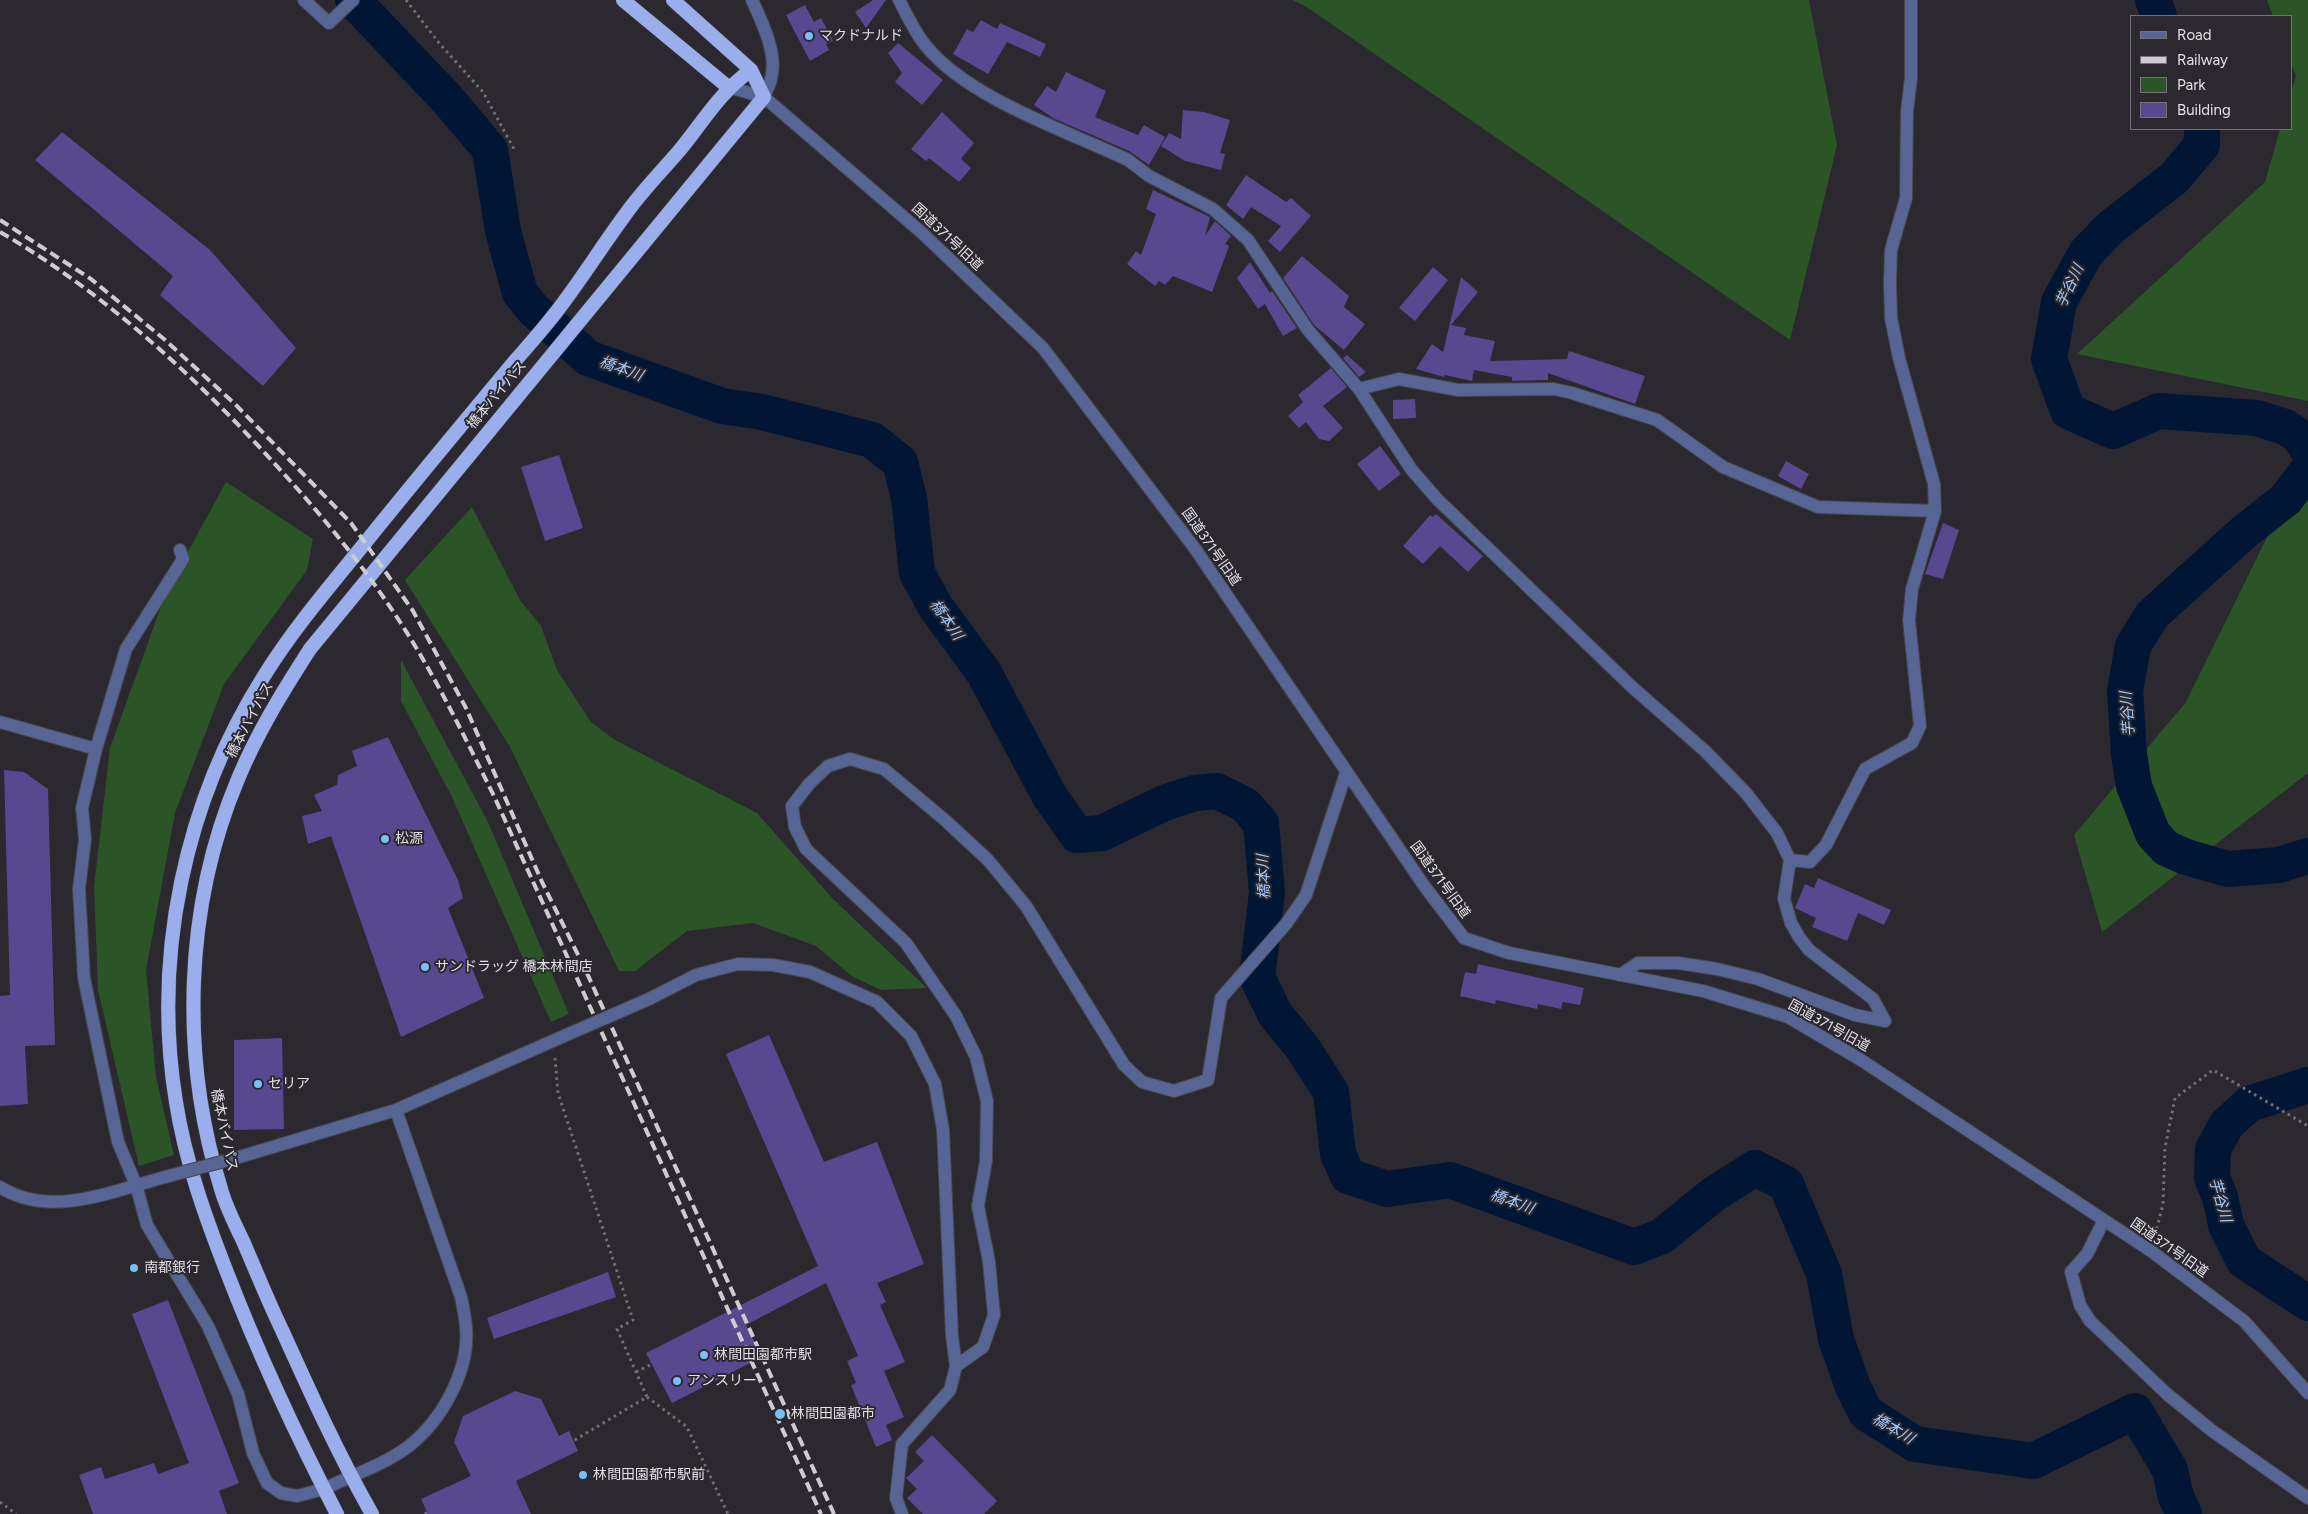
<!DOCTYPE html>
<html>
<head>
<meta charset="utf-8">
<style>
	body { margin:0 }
	#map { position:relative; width:2308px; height:1514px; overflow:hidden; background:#2b2830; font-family:Figtree,sans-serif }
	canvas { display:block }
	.legend { position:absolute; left:2130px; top:15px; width:162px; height:115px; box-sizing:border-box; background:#2b2830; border:1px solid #747278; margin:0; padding:6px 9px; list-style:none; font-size:15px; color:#e2e0e5 }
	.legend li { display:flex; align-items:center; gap:10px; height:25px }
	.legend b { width:25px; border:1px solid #747278 }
</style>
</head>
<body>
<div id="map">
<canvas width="2308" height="1514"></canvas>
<ul class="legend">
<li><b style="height:6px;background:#566594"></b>Road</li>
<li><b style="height:6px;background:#ceccd1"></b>Railway</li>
<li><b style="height:14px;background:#2b5526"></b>Park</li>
<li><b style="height:14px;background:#57488f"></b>Building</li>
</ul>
</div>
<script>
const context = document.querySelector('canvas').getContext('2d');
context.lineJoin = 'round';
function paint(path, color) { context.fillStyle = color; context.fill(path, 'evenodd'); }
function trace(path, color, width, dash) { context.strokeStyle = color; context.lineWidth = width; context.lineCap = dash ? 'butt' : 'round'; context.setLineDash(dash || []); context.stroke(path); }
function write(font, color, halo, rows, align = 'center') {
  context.font = font + ' Figtree,"Noto Sans JP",sans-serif'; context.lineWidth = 4; context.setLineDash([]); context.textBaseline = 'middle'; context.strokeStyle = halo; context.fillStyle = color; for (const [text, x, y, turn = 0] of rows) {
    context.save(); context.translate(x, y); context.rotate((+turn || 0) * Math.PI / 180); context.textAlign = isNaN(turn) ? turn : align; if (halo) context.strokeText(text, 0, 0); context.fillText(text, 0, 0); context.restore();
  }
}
paint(new Path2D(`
	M1292,0H1809L1837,145L1790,340L1305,6Z
	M2267,0H2308V401L2077,354L2265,182L2280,129H2292V89L2296,76L2292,66V16H2273Z
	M2308,454V773L2102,932L2074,835L2186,702Z
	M226,482L313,539L307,570L224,684L175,813L146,970L156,1077L174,1155L139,1166L98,990L94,887L110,748L167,590Z
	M472,507L520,600L541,626L557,670L591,722L615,740L757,813L833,899L927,988L881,990L853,977L816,946L753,923L687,931L635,971H619L510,747L405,580Z
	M401,660L488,822L569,1014L551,1022L452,797L401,701Z`), '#2b5526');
trace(new Path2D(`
	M353,0L448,100L490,150L503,231L520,293L533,309L588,358L722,406L762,412L872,440L900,462L909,498L917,573L935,606L984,673L1049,795L1077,835L1102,833L1164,803L1195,793L1217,791L1245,805L1261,823L1267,893L1257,977L1275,1014L1302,1047L1331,1092L1338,1154L1348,1176L1387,1189L1450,1180L1634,1247L1662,1236L1714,1194L1755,1168L1786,1184L1824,1274L1836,1339L1853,1387L1866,1413L1915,1444L2033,1461L2135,1411L2170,1470L2176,1497L2184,1514
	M2153,0L2159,16
	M2202,129V145L2174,178L2110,228L2086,253L2059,302L2049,359L2068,411L2113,431L2159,411L2257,418L2285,427L2299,436L2308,450
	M2308,470L2286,499L2243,533L2152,615L2133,646L2125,691L2129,754L2134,786L2153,834L2166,848L2186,857L2228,869L2279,865L2308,856
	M2308,1085L2249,1104L2227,1124L2213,1149L2212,1178L2220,1197L2226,1225L2244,1261L2308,1303`), '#011635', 36);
paint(new Path2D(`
	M873,0H886L866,28L855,12Z
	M805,5L814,22L821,18L833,41L826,44L829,50L810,61L786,15Z
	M981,20L997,29L1000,23L1046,44L1040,57L1007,42L988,74L953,54L967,29L973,32Z
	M898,43L943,80L922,105L895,82L902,73L888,53Z
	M1066,72L1106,91L1095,117L1138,135L1144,125L1165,137L1149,165L1129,151L1053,118L1034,105L1047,86L1056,92Z
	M1183,110L1204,112L1230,120L1220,153L1225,154L1221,170L1185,161L1161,146L1169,133L1181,139Z
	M942,112L974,143L961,159L971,168L959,182L929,158L926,161L911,149Z
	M62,132L210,250L296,348L263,386L160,295L173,276L35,160Z
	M1246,175L1286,202L1291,198L1311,216L1280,252L1268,241L1281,226L1251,207L1243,219L1226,205Z
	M1153,190L1210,217L1205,236L1215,221L1231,236L1225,244L1229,246L1212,292L1173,276L1165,285L1159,281L1155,286L1127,264L1136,251L1141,255L1156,214L1146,209Z
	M1302,256L1349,296L1344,307L1365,324L1344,350L1314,325L1283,278Z
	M1250,262L1270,293L1272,291L1297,328L1283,336L1265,304L1258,309L1237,278Z
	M1433,267L1448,280L1415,321L1399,308Z
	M1461,277L1478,292L1451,325L1466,328L1464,335L1495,341L1490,361L1567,359L1569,351L1645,376L1635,404L1548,373V380L1512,381V377L1474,370L1472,381L1445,375L1444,377L1416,369L1432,344L1443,352Z
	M1347,355L1366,372L1359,377L1343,358Z
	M1331,368L1347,387L1323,406L1343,428L1329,441L1319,439L1306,422L1299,428L1288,416L1303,402L1298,395Z
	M1415,399L1416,418L1393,419V400Z
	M1380,446L1401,474L1379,491L1357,464Z
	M559,455L583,528L545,541L521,467Z
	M1786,461L1809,474L1801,489L1778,476Z
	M1436,514L1483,556L1468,572L1440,546L1423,564L1403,546L1430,515L1433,517Z
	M1943,523L1959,530L1943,579L1925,574Z
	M388,737L458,880L463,898L448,908L484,998L401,1037L331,836L308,844L302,816L322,811L314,795L337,785L338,775L357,766L352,751Z
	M4,770L24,772L48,789L55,1045L25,1046L28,1104L0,1106V996L10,995Z
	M1818,878L1891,910L1884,925L1858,913L1847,941L1812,927L1816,918L1795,908L1805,884L1814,888Z
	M1478,964L1584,988L1580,1005L1563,1002L1561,1009L1538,1004L1537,1009L1496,1000L1495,1004L1460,996L1465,972L1476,974Z
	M769,1035L824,1162L877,1142L924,1264L877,1283L886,1302L880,1305L905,1362L884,1371L904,1417L886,1425L892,1440L876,1447L851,1385L856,1383L847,1361L858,1356L826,1283L746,1325L762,1357L672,1403L646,1353L818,1266L726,1054Z
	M282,1038L284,1129L234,1130V1040Z
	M608,1272L616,1297L494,1339L487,1318Z
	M168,1300L239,1483L219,1491L227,1514H93L79,1475L101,1467L105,1479L154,1463L158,1474L189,1463L132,1314Z
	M515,1391L541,1399L559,1436L569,1431L578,1451L516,1481L531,1514H428L421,1499L471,1476L454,1442L463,1416Z
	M932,1435L997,1501L984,1514H923L907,1498L917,1489L906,1478L924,1461L915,1452Z`), '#57488f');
const minor = new Path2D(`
	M304,0L329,23L353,0
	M752,0C762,22 778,54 771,79C770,85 766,91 764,97
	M899,0C907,15 915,33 926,46C968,98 1067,131 1128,160L1149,176L1213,209L1248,240L1308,330L1359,389L1411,469L1437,499L1632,687L1705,751L1746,793L1777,833L1790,860L1784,899L1791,923L1799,937L1809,950L1873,999L1885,1021L1855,1015L1758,979L1717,969L1678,963H1638L1620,975
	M1359,389L1399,379L1458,390L1554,389L1572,393L1657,420L1723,467L1818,507L1935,511
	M180,550L183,559L126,649L96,749L82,808L85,839L79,889L84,978L118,1142L136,1185L147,1225L208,1326L238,1394L253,1453L267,1483L281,1493L297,1496L324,1489
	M0,722L96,749
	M1790,860L1810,862L1826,845L1865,769L1912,743L1920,726L1909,620L1912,589L1935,511L1934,484L1899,358L1891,318L1890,282L1891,250L1906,198L1907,111L1911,78V0
	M2103,1222L2087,1254L2071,1272L2080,1305L2090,1321L2167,1394L2211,1430L2308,1498
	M902,1514L896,1498L902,1444L950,1390L956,1366L983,1347L994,1315L989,1262L978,1206L986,1161L987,1101L976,1057L956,1016L906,943L806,849L795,827L792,806L809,784L828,766L850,759L884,769L946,821L988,860L1026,906L1124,1065L1142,1082L1174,1091L1208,1080L1221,998L1286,924L1306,895L1346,773`);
const tertiary = new Path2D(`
	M728,87L764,97L921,232L1043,348L1196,550L1425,887L1464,938L1509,953L1703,991L1788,1017L1861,1060L2151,1251L2244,1321L2308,1393
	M649,999L696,975L738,964L773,965L810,972L877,1002L911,1036L935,1084L943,1130L952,1336L956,1366
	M236,1158L396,1110L564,1036
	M0,1187C51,1219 112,1191 165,1177
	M324,1489C352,1475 384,1465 409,1446C442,1420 470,1370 466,1327C465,1317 463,1306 461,1297L396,1110`);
const trunk = new Path2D(`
	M623,0L728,87
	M337,1514C296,1435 258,1353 226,1270C205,1216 185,1160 176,1102C152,956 185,801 264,676C293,629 330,586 365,543C414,482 464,422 514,362C529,345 544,328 557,311C581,280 602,246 625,215C641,192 661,172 679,151C704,121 718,94 751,70
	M372,1514C338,1454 310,1392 282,1330C268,1301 256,1271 243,1241C235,1224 226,1207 221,1189C180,1057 184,907 238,779C257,733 283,691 310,649L764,97L751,70L673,0`);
trace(minor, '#48454d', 14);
trace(tertiary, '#48454d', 14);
trace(trunk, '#48454d', 15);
trace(new Path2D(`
	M406,0L439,43L483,92L514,149
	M555,1058L558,1093L633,1320L617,1329L647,1397L573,1441
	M2155,1235L2163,1204L2165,1148L2175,1098L2213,1070L2308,1126
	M636,1372L652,1364
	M647,1397L687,1427L728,1514
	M0,1502L16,1514
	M425,1514L427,1512`), '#737177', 3, [2.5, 4]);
trace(minor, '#566594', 12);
trace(tertiary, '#566594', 12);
trace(trunk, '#9aaeec', 14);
trace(new Path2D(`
	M0,220L91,279L164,339L235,404L351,523L413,611L466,708L542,882L586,971L834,1514
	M0,232C103,292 194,375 274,463C321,514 364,566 402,625C437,679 465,738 494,796L821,1514`), '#ceccd1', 4, [10, 5]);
const tertiaryBridge = new Path2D(`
	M564,1036L649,999
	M165,1177L236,1158`);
trace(tertiaryBridge, '#48454d', 14, []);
trace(tertiaryBridge, '#566594', 12);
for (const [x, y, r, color] of [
	[809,36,5,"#77c0f7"],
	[385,839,5,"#77c0f7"],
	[425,967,5,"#77c0f7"],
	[258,1084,5,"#77c0f7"],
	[134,1268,5,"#77c0f7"],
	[704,1355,5,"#77c0f7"],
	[677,1381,5,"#77c0f7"],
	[780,1414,6,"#77c0f7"],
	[583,1475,5,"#77c0f7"]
]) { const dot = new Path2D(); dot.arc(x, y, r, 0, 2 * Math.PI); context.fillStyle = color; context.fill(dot); trace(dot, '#2b2830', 2); }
write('14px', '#e2e0e5', '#2b2830', [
	["マクドナルド",819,36],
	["松源",395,839],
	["サンドラッグ 橋本林間店",435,967],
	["セリア",268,1084],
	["南都銀行",144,1268],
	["林間田園都市駅",714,1355],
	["アンスリー",687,1381],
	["林間田園都市",791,1414],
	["林間田園都市駅前",593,1475]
], 'left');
write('14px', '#e2e0e5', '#2b2830', [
	["国道371号旧道",947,237,43],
	["橋本バイパス",497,395,-50],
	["国道371号旧道",1211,547,55],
	["橋本バイパス",250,720,-62],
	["国道371号旧道",1440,880,54],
	["国道371号旧道",1829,1026,29],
	["橋本バイパス",224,1130,78],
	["国道371号旧道",2169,1248,35]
]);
write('italic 15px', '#a3caff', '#2b2830', [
	["芋谷川",2070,286,-65],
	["橋本川",621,369,20],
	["橋本川",946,620,55],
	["芋谷川",2128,714,-94],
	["橋本川",1264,877,-92],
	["芋谷川",2220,1200,74],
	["橋本川",1512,1202,20],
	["橋本川",1893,1429,31]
]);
</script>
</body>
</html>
